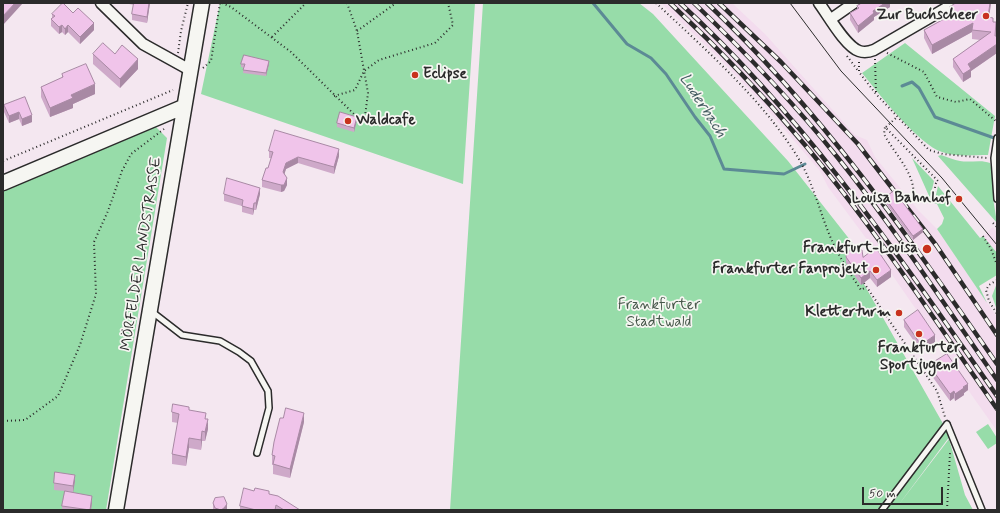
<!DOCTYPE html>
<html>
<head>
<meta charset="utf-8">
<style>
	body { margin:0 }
	#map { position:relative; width:1000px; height:513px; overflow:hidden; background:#f4e7f0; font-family:Mynerve,sans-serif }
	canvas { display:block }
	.frame { position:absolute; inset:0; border:4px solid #2b2b2b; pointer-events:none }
	.scale { position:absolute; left:862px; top:487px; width:81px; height:18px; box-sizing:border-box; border:2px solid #2b2b2b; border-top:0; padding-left:5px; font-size:12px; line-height:14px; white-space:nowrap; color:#2b2b2b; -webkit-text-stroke:3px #f6f6f2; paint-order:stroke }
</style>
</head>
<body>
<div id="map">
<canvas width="1000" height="513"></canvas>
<div class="frame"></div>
<div class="scale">50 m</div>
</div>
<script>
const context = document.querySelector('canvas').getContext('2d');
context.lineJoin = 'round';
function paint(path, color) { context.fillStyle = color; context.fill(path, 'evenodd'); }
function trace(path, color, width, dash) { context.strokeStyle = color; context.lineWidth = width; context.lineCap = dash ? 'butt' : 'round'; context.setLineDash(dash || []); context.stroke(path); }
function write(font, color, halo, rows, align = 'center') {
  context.font = font + ' Mynerve,sans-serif'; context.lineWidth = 3.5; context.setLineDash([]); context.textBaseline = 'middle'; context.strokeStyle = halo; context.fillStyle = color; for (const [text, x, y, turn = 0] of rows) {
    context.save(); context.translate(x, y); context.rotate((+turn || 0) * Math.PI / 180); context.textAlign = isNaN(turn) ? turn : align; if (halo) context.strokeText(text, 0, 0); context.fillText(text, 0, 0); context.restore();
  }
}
paint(new Path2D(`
	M661,3H732L765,34L855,135L867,140L875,157L919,211L937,229L997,317V431L947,360L928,323L922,318L877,253L828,187L820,171L760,101L721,60Z
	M993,227L997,233V253L983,236Z`), '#f3dcee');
paint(new Path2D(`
	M220,3H475L463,184L201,94Z
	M483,3H639L653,14L788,161L854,245L850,265L865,286L950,436L897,507L949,439L965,495L973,510H450Z
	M905,43L995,116L988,155C973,155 955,157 942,152C919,145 878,93 862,73Z
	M155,126L167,138L106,510H3V190Z
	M941,155C948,157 954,160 960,161C970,163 981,159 990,163L994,182L993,198L997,223L938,156Z
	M912,158L934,181L930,198Z
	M938,186L980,238L983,236L997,253V275L979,286L987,303L937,229L942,224L944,218L937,204L934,203Z
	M997,283V310L992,296Z
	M988,424L997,438V443L988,449L976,432Z`), '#97dca9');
trace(new Path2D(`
	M593,3L627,44L651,58L666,74L695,117L710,136L724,169L784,174L805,164
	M902,86L912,82L919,88L935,117L997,139`), '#5c8a95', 3);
const lane = new Path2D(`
	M997,138L994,158L997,199
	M151,311L182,335L220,341L239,352L251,361L268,391L269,408L257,453
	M947,424L982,510
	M882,510L947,424`);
const street = new Path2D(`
	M101,3L143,44L190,70
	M819,3C828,15 845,46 859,51C865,53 869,52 874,50L955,3
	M831,19L854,3`);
const secondary = new Path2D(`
	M3,183L183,107
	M116,510L202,3`);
trace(lane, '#2b2b2b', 8);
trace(street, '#2b2b2b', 13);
trace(secondary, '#2b2b2b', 17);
trace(new Path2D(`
	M222,3L231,7L291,52L364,124
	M347,3L357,31L368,93L364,124
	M656,3C705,49 762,99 797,156C814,183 820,215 833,243C841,260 851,275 861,290L866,287
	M357,31L396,3
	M272,37L306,3
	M178,53L181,31L188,3
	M887,53L924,72L937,97L956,102L970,99L997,122
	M847,56L859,72
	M875,59L876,93
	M859,62V72L876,94L929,150L943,154L987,158
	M203,68L211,61L220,3
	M334,96L355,90L364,71L379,60L435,43L453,25L448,3
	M886,127L897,117
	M3,161L173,90
	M910,199L913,197C917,175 893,152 884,134L885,127L938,181L936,183L932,201L913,197
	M993,223L997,227
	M983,236L991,249L997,265
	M997,280L989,285L986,290L989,301L997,314
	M864,283L937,391L945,417
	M3,421L25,420L58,396L80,345L96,294L94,242L108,211L122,171L131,154L164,129
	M947,510L950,453`), '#2b2b2b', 2, [1, 3]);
trace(lane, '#f6f6f2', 5);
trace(street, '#f6f6f2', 10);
trace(secondary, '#f6f6f2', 14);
trace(new Path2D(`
	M790,3L841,71L942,178L997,245`), '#2b2b2b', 1);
const rail = new Path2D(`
	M670,3C718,48 763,95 805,145C875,229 935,320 997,409
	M680,3C807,120 899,256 997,396
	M694,3C745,52 794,103 838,158C895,229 945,305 997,380
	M707,3C822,112 907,234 997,364
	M719,3L781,62L858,144L936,245L997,335`);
trace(rail, '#2b2b2b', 4.5);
trace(rail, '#f6f6f2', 3, [9]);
paint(new Path2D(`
	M124,3H150L147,23L132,20V14L134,5Z
	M862,3H891L890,4V7L874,17V20L858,33L850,20V13L857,9V6Z
	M956,3H991L989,17L993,22L996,31V36L997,53L971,71V77L963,82L953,67V59L980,40L972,39V32L932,54L924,38V30L950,15V7Z
	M73,13L94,30L80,44L68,32L65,35L62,32L59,34L51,26V19L52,18V14Z
	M93,54H115L138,69L120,88L93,64Z
	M241,64H269L266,76L243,73L244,68L241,67Z
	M62,74L95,94L73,104V108L50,117L41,97V87L62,78Z
	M25,97L32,122L22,126L19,119L9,123L4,112V105Z
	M357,120L354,132L337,127V123Z
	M269,151L339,156L334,174L298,163L286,169L284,174L287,185L284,191L281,192L262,187V180L268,168L271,158H269Z
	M224,194H260L256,210H254L253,215L242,212V206L224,201Z
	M885,198L923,232L913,240L885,202Z
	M846,257H863L891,277L877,287L870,278L861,285L846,263Z
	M904,320L935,342L921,351L904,327Z
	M929,365L968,390L964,393V395L955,401L954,398L950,401L929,372Z
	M189,410L206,419L208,429L205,441H202L201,450L189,448L186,466L172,464V454L178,423L172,422V412Z
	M304,422L290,478L273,474V465H272V455Z
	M75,481L73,492L92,502L91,510H62V506L65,491L54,490V483Z
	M269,494L300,510H240V506Z
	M213,503L227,510H213Z`), '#cea9c9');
paint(new Path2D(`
	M15,3H23L3,25V16Z
	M149,3H150L147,23V17Z
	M885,3H891L890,4V7L874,17V20L858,33V26L873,11Z
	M990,3H991L988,26V17Z
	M94,23V30L80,44V37Z
	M973,23L972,32L932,54V45Z
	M62,25V32L59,34V27Z
	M68,25V32L65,35V29Z
	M997,44V53L971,71V77L963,82V74L968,64Z
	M138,59V69L120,88V79Z
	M269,61V64L266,76V73Z
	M95,84V94L73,104V108L50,117V108L71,95Z
	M19,112V119L9,123V116Z
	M32,115V122L22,126V119Z
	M357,117V120L354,132V128Z
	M339,149V156L334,174V167Z
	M298,157V163L286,169L283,179V172L286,163Z
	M287,178V185L284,191L281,192V185Z
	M260,188V194L256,210V203Z
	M254,203V210L253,215V209Z
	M923,229V232L913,240V236Z
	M891,270V277L877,287V280Z
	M870,271V278L861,285V278Z
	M935,335V342L921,351V345Z
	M968,384V390L964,393V395L955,401V394L963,387Z
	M954,391V398L950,401V394Z
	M304,413V422L290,478V469Z
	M208,419V429L205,441V432Z
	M202,431V441L201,450V440Z
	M189,438V448L186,466V457Z
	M75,475V481L73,493V486Z
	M92,496V502L91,510H90Z
	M227,504V510H221Z`), '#a889a4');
const building = new Path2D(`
	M3,3H15L3,16Z
	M63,3L73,13L78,8L94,23L80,37L68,25L65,29L62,25L59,27L51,19L55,16L52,14Z
	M134,3H149L147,17L132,14Z
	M862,3H885L873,11L874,13L858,26L850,13L859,8L857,6Z
	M956,3H990L988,17L993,18V22H996L995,36H997V44L968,64L971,69L963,74L953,59L991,32L972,30L973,23L932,45L924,30L953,14L950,7Z
	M103,43L115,54L122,45L138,59L120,79L93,54Z
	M244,55L269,61L266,73L243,70L245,64H241Z
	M86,64L95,84L71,95L73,98L50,108L41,87L63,77L62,74Z
	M25,97L32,115L22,119L19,112L9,116L4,105Z
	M340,112L357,117L354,128L337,123Z
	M275,130L339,149L334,167L298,157L286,163L283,172L287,178L284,185H281L262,180L266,168H268L273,152L269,151Z
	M227,178L260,188L256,203H254L253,209L242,206L243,200L224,194Z
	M894,191L923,229L913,236L885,198Z
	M876,248L891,270L877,280L870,271L861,278L846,257L847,251L862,250L863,257Z
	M918,310L935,335L921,345L904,320Z
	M947,354L968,384L963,387L964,388L955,394L954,391L950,394L929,365Z
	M173,404L189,407V410L206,413L205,419H208L205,432L202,431L201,440L189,438L186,457L172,454L179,414L172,412Z
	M286,408L304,413L290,469L273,464L275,456L272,455L274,442L280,418H283Z
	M55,472L75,475L73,486L54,483Z
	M244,488L254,491L255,488L269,491V494L278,496L300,510H284L276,505L275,510H256L240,506Z
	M65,491L92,496L90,510L62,506Z
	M224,497L227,504L224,508L221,510L215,508L213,503L215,498Z`);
paint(building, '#f0c4ea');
trace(building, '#a889a4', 1);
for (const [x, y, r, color] of [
	[986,16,4,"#c8321e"],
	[415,75,4,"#c8321e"],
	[348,121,4,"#c8321e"],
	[959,199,4,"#c8321e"],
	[927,249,5,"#c8321e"],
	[876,270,4,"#c8321e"],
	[899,313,4,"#c8321e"],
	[919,334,4,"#c8321e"]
]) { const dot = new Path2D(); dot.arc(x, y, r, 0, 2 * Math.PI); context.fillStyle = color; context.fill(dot); trace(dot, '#f6f6f2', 1.5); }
write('bold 15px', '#2b2b2b', '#f6f6f2', [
	["Zur Buchscheer",978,16],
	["Eclipse",423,75,"left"],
	["Waldcafe",356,121,"left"],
	["Louisa Bahnhof",951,199],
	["Frankfurt-Louisa",918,249],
	["Frankfurter Fanprojekt",868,270],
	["Kletterturm",891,313],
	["Frankfurter",919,349,"center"],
	["Sportjugend",919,366,"center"]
], 'right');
write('15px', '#2b2b2b', '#f6f6f2', [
	["MÖRFELDER LANDSTRASSE",142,254,-81]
]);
write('15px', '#46574a', '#f6f6f2', [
	["Frankfurter",659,306],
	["Stadtwald",659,323]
]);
write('italic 16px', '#435b60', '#f6f6f2', [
	["Luderbach",702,106,57]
]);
</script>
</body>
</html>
